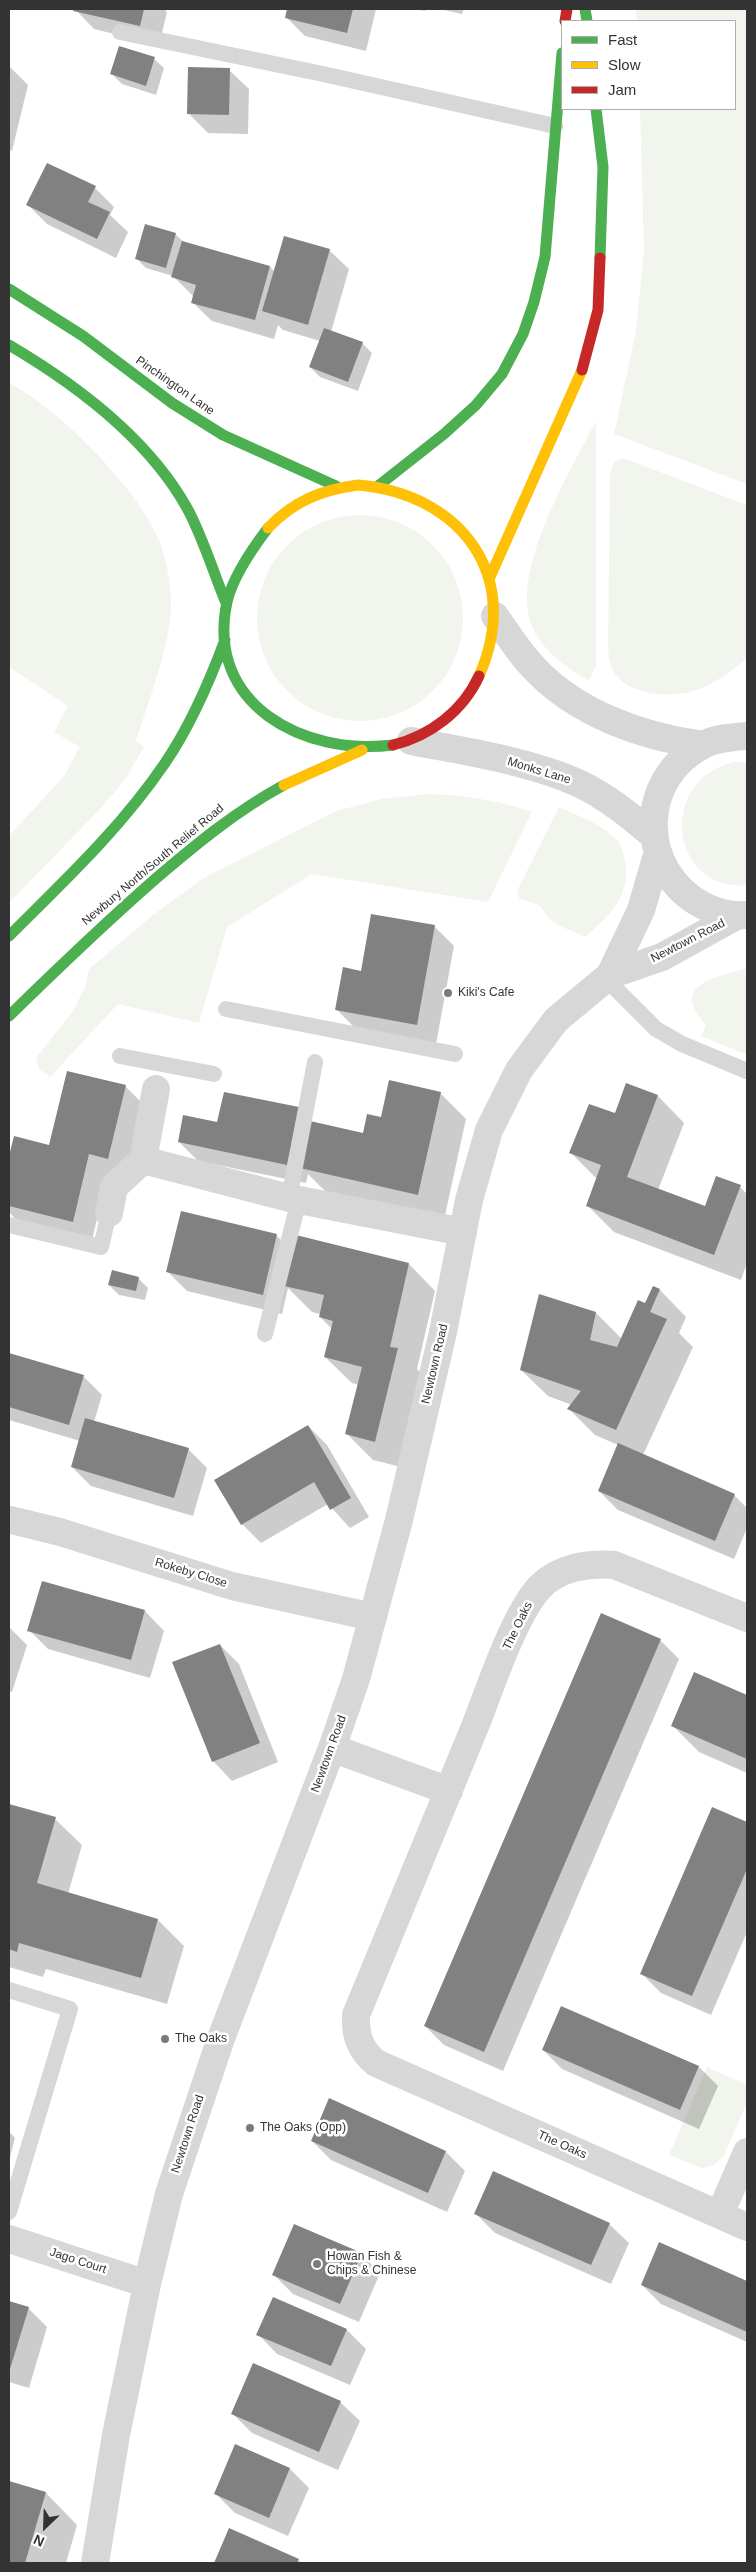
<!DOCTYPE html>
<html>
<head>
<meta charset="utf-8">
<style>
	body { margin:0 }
	#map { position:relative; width:756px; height:2572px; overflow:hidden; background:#fff; font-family:Arial,sans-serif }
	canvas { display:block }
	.frame { position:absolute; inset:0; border:10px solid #333; pointer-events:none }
	.legend { position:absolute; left:561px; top:20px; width:175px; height:90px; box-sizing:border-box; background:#fff; border:1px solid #adadad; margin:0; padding:6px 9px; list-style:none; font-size:15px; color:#333 }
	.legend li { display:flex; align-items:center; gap:10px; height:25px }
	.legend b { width:25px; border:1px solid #adadad }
	.north { position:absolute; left:20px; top:2502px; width:50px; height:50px; -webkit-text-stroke:4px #fff; paint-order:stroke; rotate:204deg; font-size:14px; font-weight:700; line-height:20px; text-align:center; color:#333 }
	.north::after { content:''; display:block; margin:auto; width:18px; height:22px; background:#333; clip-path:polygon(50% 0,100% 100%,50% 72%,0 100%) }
</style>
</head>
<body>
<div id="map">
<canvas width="756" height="2572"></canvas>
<div class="frame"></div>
<ul class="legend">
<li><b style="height:6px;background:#4caf50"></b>Fast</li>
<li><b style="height:6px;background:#ffc107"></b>Slow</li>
<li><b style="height:6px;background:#c62828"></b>Jam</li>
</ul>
<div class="north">N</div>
</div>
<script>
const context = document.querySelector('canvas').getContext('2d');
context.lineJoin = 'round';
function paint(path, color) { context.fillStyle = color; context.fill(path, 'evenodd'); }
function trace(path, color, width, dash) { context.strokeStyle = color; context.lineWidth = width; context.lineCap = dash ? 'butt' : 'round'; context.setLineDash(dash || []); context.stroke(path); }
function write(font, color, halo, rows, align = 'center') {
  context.font = font + ' Arial,sans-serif'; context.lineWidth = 5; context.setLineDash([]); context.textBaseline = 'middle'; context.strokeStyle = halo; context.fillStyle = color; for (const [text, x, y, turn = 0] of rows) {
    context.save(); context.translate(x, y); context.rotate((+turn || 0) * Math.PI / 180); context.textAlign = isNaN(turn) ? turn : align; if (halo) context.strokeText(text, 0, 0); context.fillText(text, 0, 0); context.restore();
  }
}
paint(new Path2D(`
	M636,9H747V484L614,434L636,331L644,251L640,109H735V21H637Z
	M9,383C59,409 132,483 156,534C166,554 170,579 171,601C171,645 149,699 136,741L144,747L124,781L99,810L9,903V836L64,776L80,747L54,732L68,706L9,667Z
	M596,421V665L589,681C567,668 546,654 534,630C506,576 571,470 596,421Z
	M623,458L747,505V658C732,671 717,682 699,689C675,698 633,697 616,675C610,668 609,658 608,649L610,474L614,462Z
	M257 618a103 103 0 1 1 206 0a103 103 0 1 1-206 0Z
	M735,762H747V885C671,893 655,779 735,762Z
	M427,794C464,795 497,800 532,812L488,902L312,874L227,927L199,1023L118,1004L50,1077L39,1069L36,1058L73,1011L86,985L89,969L153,915L202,879L336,811L382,799Z
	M559,807C579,816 601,824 616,839C622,845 623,852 625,860C632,894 610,916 585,937L560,926L550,920L540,906L519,898L517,891Z
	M747,968V1055L701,1036L706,1025C669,984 715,978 747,968Z
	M707,2067L747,2085V2103L723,2157L712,2166L701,2168L669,2155Z`), '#f1f5ed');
paint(new Path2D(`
	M75,9H164L167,12L159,45L94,29Z
	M288,9H376L366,51L305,36L286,17Z
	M414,9H426L425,11Z
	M439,9H464L462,14Z
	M154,59L164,68L156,95L122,84L112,74Z
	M9,66L28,85L12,151L9,150Z
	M229,70L249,89L248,134L208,133L188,113Z
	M95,188L114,207L110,215L128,232L116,258L47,224L28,205Z
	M175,234L184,242L270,267L275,272L329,250L349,269L331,332L362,343L372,353L358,391L320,377L310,367L320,341L283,330L278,325L274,339L212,321L192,302L194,297L173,276L146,268L136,258Z
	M435,927L454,946L436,1044L356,1029L337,1010L362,972Z
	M627,1084L658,1096L684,1123L658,1190L706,1208L740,1187L747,1194V1263L741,1280L614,1232L587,1205L597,1179L571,1153L615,1115Z
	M125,1086L144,1105L127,1177L108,1173L92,1240L18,1222L9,1212V1161L15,1137L50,1146Z
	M440,1093L466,1119L444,1220L328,1194L308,1174L306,1183L198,1161L179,1142L218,1124L313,1123L364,1135L382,1118Z
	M182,1212L277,1236L293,1252L409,1264L435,1291L417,1369L424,1376L401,1467L373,1460L347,1434L359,1385L352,1383L325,1357L332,1329L320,1317V1314L312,1312L288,1288L282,1314L187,1291L168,1272Z
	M138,1278L148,1288L145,1300L119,1295L109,1285Z
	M654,1288L660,1290L686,1317L679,1333L693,1347L643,1455L734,1495L747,1508V1528L734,1559L618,1510L599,1491L618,1445L595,1435L569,1409L572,1405L548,1396L521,1370L596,1313L622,1339L646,1304Z
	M9,1355L83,1376L102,1395L94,1422L188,1449L207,1468L193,1516L91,1486L72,1467L80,1441L9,1420Z
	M308,1426L327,1445L369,1517L350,1528L328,1504L261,1543L242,1524Z
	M42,1582L145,1611L164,1631L150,1678L48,1649L29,1630Z
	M9,1627L27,1645L12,1692L9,1691Z
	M660,1640L679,1659L503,2071L444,2045L425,2026Z
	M220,1645L239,1664L278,1762L232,1781L213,1761Z
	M695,1674L747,1697V1773L699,1752L672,1725Z
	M9,1805L55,1819L82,1845L68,1894L158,1920L184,1946L167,2004L46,1969L43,1977L9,1967Z
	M713,1809L747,1824V1932L711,2015L661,1993L642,1974Z
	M543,2050L699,2067L718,2086L699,2129L562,2069Z
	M9,2131L15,2138L9,2161Z
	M312,2141L446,2152L465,2171L447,2212L331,2160Z
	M476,2214L609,2224L629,2243L611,2284L495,2233Z
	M660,2244L747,2283V2342L661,2304L642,2285Z
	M361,2254L380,2273L359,2322L293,2294L274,2275Z
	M9,2302L28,2308L47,2327L29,2388L9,2382Z
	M347,2330L366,2349L350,2385L277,2354L258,2334Z
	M340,2402L360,2421L338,2470L252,2433L233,2414Z
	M290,2469L309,2488L288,2536L235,2513L216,2494Z
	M9,2482L46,2493L77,2525L66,2563H9Z
	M230,2530L298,2560L302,2563H216Z`), '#0003');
paint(new Path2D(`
	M74,9H144L140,26L73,11Z
	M287,9H353L347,33L285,18Z
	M119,46L155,57L146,86L110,74Z
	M188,67L230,68L229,115L187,114Z
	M47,163L96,186L88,202L110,212L97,239L26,205Z
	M145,224L176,233L166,268L135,259Z
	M284,236L330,249L308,325L262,311Z
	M182,241L270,266L255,320L191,303L196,285L171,277Z
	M324,328L363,342L348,382L309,367Z
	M371,914L435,925L417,1025L335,1010L343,967L361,971Z
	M67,1071L126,1085L108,1159L89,1154L73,1222L9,1206V1156L14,1136L49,1145Z
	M389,1080L441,1092L418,1195L300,1168L310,1121L363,1133L367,1114L381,1117Z
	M626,1083L658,1095L627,1177L705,1206L716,1176L741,1185L714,1255L586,1206L601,1165L569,1153L589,1104L615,1113Z
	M224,1092L299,1107L287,1165L178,1142L183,1115L217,1122Z
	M181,1211L277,1234L263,1295L166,1272Z
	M296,1235L409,1263L390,1347L398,1348L375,1442L345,1434L362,1367L324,1357L333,1321L319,1317L324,1295L284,1286Z
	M112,1270L139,1277L136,1291L108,1285Z
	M653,1286L660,1289L650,1312L667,1319L616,1430L567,1409L581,1391L520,1370L539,1294L596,1312L590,1340L617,1347L638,1300L645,1303Z
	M9,1353L84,1375L69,1425L9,1407Z
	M85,1418L189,1448L174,1498L71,1467Z
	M308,1425L351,1498L330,1510L314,1482L241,1525L214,1480Z
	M618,1443L735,1494L715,1541L598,1491Z
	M42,1581L145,1610L131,1660L27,1631Z
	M601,1613L661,1639L484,2052L424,2026Z
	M220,1644L260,1743L212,1762L172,1662Z
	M694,1672L747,1695V1759L671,1726Z
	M9,1804L56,1817L37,1883L158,1919L141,1978L19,1943L17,1952L9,1949Z
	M712,1807L747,1822V1869L692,1996L640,1974Z
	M561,2006L699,2066L680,2110L542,2050Z
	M329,2098L446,2151L428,2193L311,2141Z
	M493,2171L610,2223L591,2265L474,2214Z
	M294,2224L362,2253L340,2304L272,2275Z
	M659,2242L747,2281V2332L641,2285Z
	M273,2297L347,2329L331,2366L256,2335Z
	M9,2301L29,2307L10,2369H9Z
	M253,2363L341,2401L319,2452L231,2414Z
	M235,2444L290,2468L269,2518L214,2494Z
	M9,2481L46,2492L25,2563H9Z
	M229,2528L299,2559L297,2563H214Z`), '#818181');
trace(new Path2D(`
	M120,32L323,74L555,126
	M605,978L656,1029L682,1044L747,1071
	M226,1009L455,1054
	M120,1056L214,1074
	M289,1198L315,1062
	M9,1225L101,1247L109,1213
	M265,1334L299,1200
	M9,1990L70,2009L9,2212`), '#d7d7d7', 16);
trace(new Path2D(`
	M495,616C507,633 519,653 534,668C577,714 643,737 703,745
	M411,741C463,751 530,761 578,783C606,796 629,815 653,835
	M746,915C731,916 715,912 702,905C638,870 637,779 703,745C716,738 733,737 747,736
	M610,975L641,910L657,855
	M143,1160L156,1089
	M109,1213L114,1187L143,1160L289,1198L463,1232
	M11,1520L60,1532L232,1586L373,1617
	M747,1618L614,1565C589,1563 559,1567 540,1587C515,1613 490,1688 476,1724C436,1821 396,1918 356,2015C355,2035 360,2050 376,2063L747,2227
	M332,1748L449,1791
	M720,2214L747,2152
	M9,2239L147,2284
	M95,2563L116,2435L147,2284L169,2194L220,2041L332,1748L356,1679L399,1520L443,1332L469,1200L489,1130L519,1070L556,1020L610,975L662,957L738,915`), '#d7d7d7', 28);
trace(new Path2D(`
	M585,9L587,21
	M596,109L603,167L600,258
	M9,289L83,336L172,403L223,435L336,486
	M9,345C77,385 148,438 187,508C202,535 214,574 226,603
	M378,486L444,434L476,405L502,374L523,334L534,302L545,257L562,53
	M268,528C252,549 233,576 227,602C205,705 304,756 393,745
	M9,936C64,881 121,828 165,763C191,725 209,683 225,640
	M9,1016C56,970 103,925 153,881C195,845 236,811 284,785`), '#4caf50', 11);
trace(new Path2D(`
	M358,485C462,494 523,577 479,676
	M268,528C294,501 321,490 358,485
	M490,577L582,370
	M284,785L362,750`), '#ffc107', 11);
trace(new Path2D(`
	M565,21L567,9
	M582,370L598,310L600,258
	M393,745C430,736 463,711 479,676`), '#c62828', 11);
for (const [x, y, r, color] of [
	[448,993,5,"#7a7a7a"],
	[165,2039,5,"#7a7a7a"],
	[250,2128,5,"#7a7a7a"],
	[317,2264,5,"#7a7a7a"]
]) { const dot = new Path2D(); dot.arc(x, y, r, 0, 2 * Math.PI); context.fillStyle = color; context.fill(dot); trace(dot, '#fff', 2); }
write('12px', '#333', '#fff', [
	["Pinchington Lane",175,386,35],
	["Monks Lane",539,771,17],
	["Newbury North/South Relief Road",153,865,-40],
	["Newtown Road",688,941,-27],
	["Newtown Road",435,1364,-77],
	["Rokeby Close",191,1573,17],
	["The Oaks",518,1626,-64],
	["Newtown Road",329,1754,-70],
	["Newtown Road",188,2134,-72],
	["The Oaks",562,2145,24],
	["Jago Court",78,2261,18]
]);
write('12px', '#333', '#fff', [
	["Kiki's Cafe",458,993],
	["The Oaks",175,2039],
	["The Oaks (Opp)",260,2128],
	["Howan Fish &",327,2257],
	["Chips & Chinese",327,2271]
], 'left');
</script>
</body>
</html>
